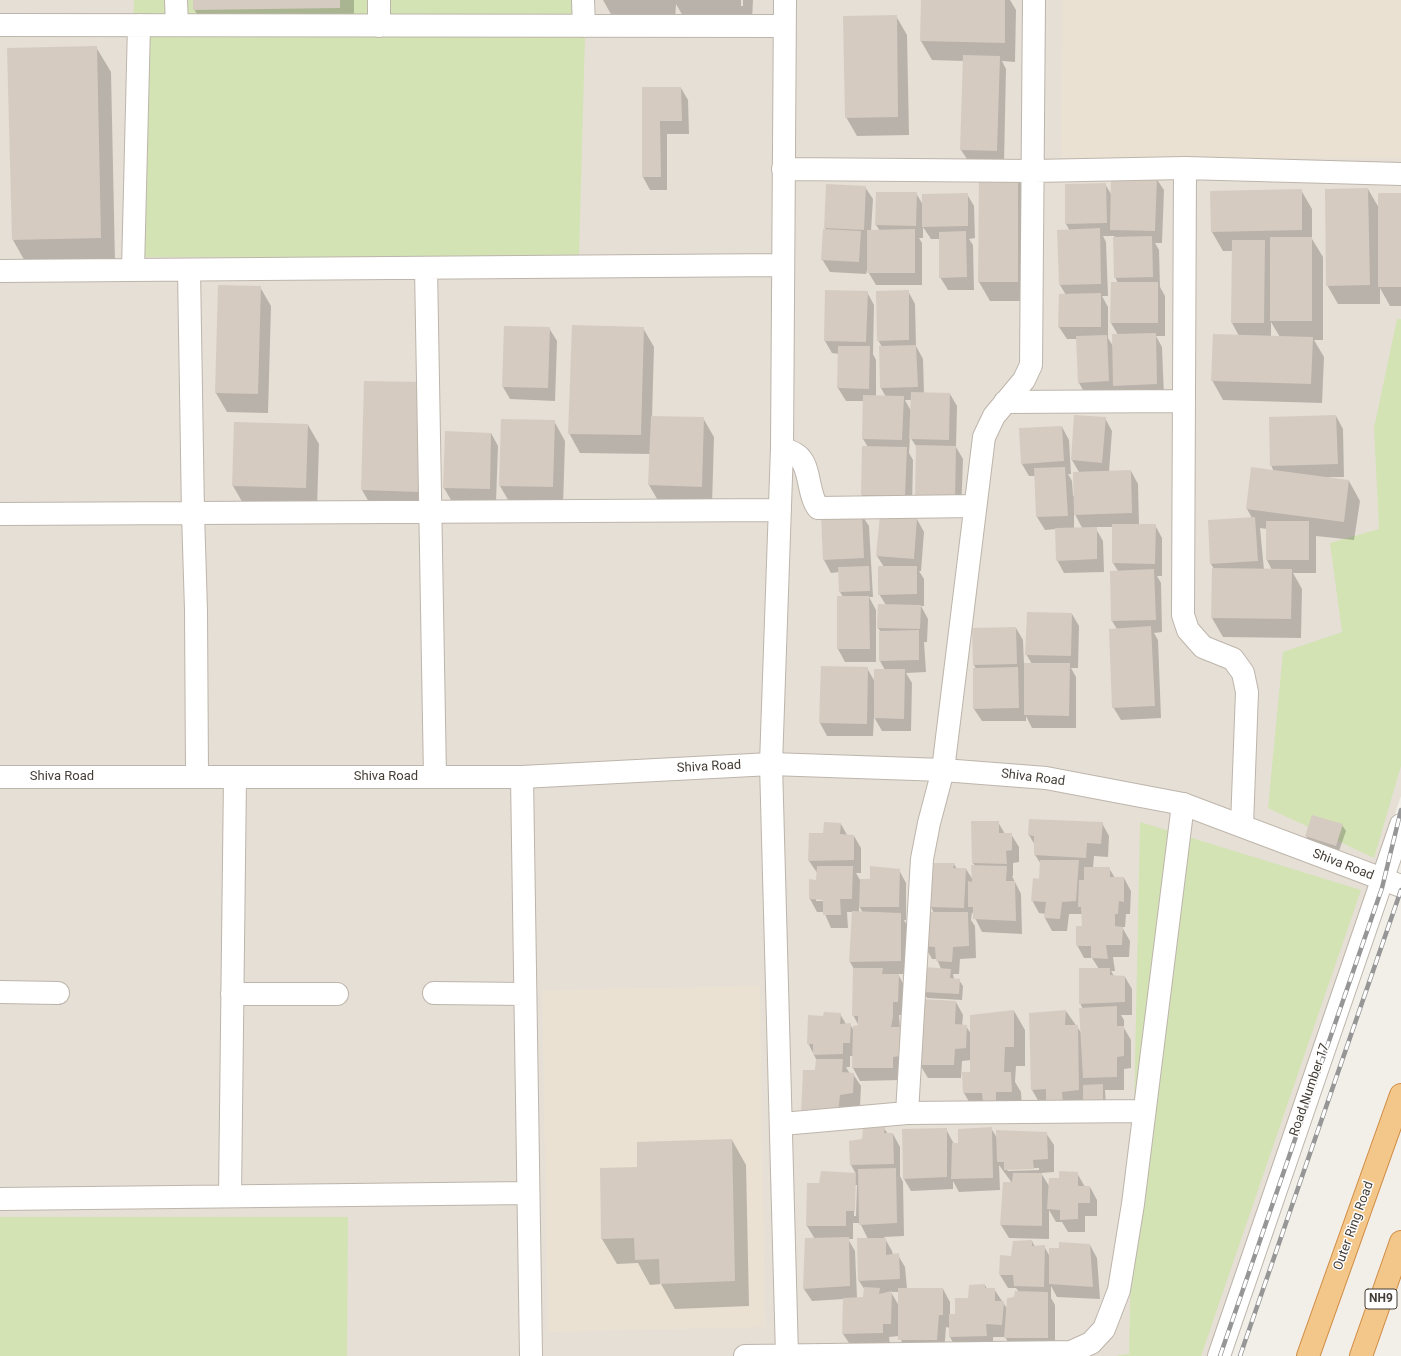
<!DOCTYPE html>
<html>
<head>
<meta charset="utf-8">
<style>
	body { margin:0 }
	canvas { display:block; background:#f2eee8 }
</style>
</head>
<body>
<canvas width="1401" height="1356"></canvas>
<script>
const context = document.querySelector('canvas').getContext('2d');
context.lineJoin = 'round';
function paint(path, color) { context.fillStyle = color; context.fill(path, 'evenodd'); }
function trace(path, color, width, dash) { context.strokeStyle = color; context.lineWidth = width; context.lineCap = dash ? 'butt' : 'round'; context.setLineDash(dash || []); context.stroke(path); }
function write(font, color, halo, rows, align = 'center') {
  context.font = font + ' Roboto,sans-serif'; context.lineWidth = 3; context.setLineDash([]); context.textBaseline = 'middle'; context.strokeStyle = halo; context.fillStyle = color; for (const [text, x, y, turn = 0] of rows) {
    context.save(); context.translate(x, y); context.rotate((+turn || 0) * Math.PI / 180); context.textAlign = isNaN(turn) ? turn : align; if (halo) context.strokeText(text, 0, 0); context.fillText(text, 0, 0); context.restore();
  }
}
paint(new Path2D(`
	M0,0H1401V796L1211,1356H0Z`), '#e6dfd6');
paint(new Path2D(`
	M1062,0H1401V158H1061Z
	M760,986L765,1327L548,1332L542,990Z`), '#eae1d3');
paint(new Path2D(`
	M134,0H586L579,257H127Z
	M1397,319H1401V766L1374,858L1268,808L1283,652L1342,632L1330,543L1379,529L1374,428Z
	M1140,822L1361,890L1201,1356H1115L1129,1354Z
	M0,1217H348L347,1356H0Z`), '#d3e3b4');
paint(new Path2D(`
	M194,0H354V33L209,34L194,9Z
	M603,0H741V6H743V0H753L752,20L684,18L676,4L675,20L612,16Z
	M922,0H1010L1016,10L1015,62L1002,61L1006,69L1004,163L969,162L961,150L964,61L932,60L921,41Z
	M896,16L907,35L909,135L857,136L846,117Z
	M96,47L111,72L115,262L27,265L13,240Z
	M643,88H681L688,100L689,134H667V190H650L643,177Z
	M1156,178L1164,190L1162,243H1155L1159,250L1160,287L1165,296V336H1156L1162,347L1164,397L1121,399L1116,389V393L1086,395L1079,383L1077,339H1067L1059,327L1066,295L1060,285L1058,231H1070L1066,224V185L1105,184L1111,194ZM1103,236H1114L1116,238L1115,277L1118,283L1111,323L1118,335L1113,346L1108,338V307L1102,296H1108L1106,242Z
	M1018,179L1029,198L1028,301H990L979,282Z
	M865,187L873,199L871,231H880L876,225L916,193L923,205L967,194L974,206L975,238L969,239L973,245L974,290H948L940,277V239H931L923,227V238H919L922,243V285H876L867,270L866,274L830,272L822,259L826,230L825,228Z
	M1368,189L1379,208L1401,194V306H1390L1380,288V304H1338L1327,285Z
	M1301,190L1312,209V239L1323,257V340H1314L1324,357L1322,403L1223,400L1212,380L1239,336L1232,323L1233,251H1223L1212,232L1211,192ZM1271,322L1280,337H1271Z
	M260,287L271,306L268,413L227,412L216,393Z
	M908,291L915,304L916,346L923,359L924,393L950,394L957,406L956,447L963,459L961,514L910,437L909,453L913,460L912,508H869L862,495L863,447H868L863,439L864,401H846L838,388L839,354L832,353L825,341L867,292L874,305L873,354L876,360V396L886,397L881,388L882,347L878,340ZM905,400H912L911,411Z
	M549,328L557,341L555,401L510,399L503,387Z
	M643,328L654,347L652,417L703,418L714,437L712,505L660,504L649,485L650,454L580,453L569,433Z
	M365,382L429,511L373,509L362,490Z
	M1075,416L1105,418L1112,431L1109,472L1131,471L1138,484L1139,525H1155L1162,538V576H1157L1161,583L1162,632L1154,633L1158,640L1161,718L1121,720L1113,707L1117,629L1112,621L1118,571L1113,563V527H1095L1103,541L1104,572L1064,573L1057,560L1056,529L1045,530L1037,517L1035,476H1029L1022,464L1062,427L1069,440L1071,474H1068L1072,481L1073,496H1075L1079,472L1072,460ZM1074,512L1080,524L1083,529H1074Z
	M1336,416L1343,429L1344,477H1325L1349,481L1360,501L1354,540L1316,536V573H1293L1302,589L1301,638L1223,637L1212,618L1214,569L1211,564L1209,521L1252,518L1247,509L1274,472L1271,465ZM1260,528L1267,529V560L1272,570H1264Z
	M554,421L565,441L563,506L511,505L500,486Z
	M308,425L319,444L317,507L244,505L233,486Z
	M491,433L498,446L496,502L451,500L444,488Z
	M861,514L869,526L873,597H869L876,610V662H845L838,649V597H843L840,592L839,572L831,573L824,560Z
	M917,519L924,532L921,571H919L924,579V606H921L928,619L927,642H924L926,672L906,673L912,683L911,731H882L874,717L873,736H827L820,723L822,667L867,668L875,682L885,670L880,661L881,632L878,628L886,605L879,594L884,567L877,556Z
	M1072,614L1079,626L1078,668H1071L1076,677V728H1032L1026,716V721H982L974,709L976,669L974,665L973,629L1016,628L1023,640L1024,664H1032L1026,654Z
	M998,822L1005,834H1011L1019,847V862L1013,863V876H1012L1021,894L1022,934L982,932L972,912L971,920L975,926L976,958L960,959L959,974H953L954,979L959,980L963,986L962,1000L927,998L924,992L941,969L937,959H932L925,946L934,913L931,907L954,864L957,869H966L973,880L975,866L973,863Z
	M1102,823L1109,836L1108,857L1094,856L1093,868H1109L1115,878H1124L1131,891L1130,914H1126L1125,927H1122L1130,941L1129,957H1113L1115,971H1111L1114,976L1125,977L1132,989V1015H1121L1124,1020V1028L1131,1040V1068L1124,1069V1090H1105L1106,1107L1073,1111V1123H1058L1050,1108L1043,1109L1032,1090L1066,1011L1082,1034L1083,1009L1080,1003L1099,969L1092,958H1084L1077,945L1083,927V914H1069L1067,931H1052L1045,918L1046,914L1039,913L1032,900L1040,880L1041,864L1035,855V845L1029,835Z
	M841,824L847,835L854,836L861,848V873H856L860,880H871L899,870L906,883V920H904L908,927L907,974H898L905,987V1015H899L900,1029L907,1041L900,1080L860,1081L853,1068L854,1056H850V1067H846L850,1074H853L861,1086L860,1106L847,1108L845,1125L815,1071L817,1061L808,1043L824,1018L840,1014L846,1024H850L854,1031L859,1026L853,1015L854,969L850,962L853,912H847L848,928H831L824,912H817L810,899L817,881L818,874L809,861L824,834ZM816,899H828V901H816ZM859,906L863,913L859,912Z
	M1342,825L1346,831L1339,851L1310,842L1306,836Z
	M956,1002L963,1015L962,1026H966L971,1034L1014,1011L1025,1030V1066H1016L1015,1082L1021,1092L1022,1111L975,1112L964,1093L971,1073V1060L962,1061L961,1078H928L920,1065Z
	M884,1128L888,1134H893L900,1147V1176L903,1182L904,1236L884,1237L892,1251L893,1255H898L905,1267L907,1289H943L950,1302V1315H956L969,1300L985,1285L987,1289H994L1008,1310L1019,1292L1016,1288H1008L1000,1275L1012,1257L1032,1241L1035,1247L1044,1246L1050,1257L1060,1249L1090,1245L1097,1258L1100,1299L1057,1297L1051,1286V1298L1055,1305V1351L1013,1350L1005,1337H993V1348L957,1350L950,1337V1328L946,1327L944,1353L907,1352L899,1336L889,1337L890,1345L851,1346L843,1334L844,1299L812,1301L804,1289L815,1239L807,1226L808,1184H820L822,1172L856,1174L851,1165L863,1140ZM855,1185H857L856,1216H854ZM853,1223H860L868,1239L859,1281L865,1290L864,1298H857L855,1251L848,1239H853ZM891,1292H899V1306Z
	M991,1128L997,1138L1046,1133L1054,1145V1172L1041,1173L1049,1186L1060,1179L1077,1173L1085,1187H1090L1097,1200V1216H1085V1232H1068L1062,1222H1056L1049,1210V1239L1009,1238L1001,1225L1012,1183L999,1165L1000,1190L959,1192L953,1181V1189L911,1191L904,1179L946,1129L954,1144H959ZM1039,1168V1170L1008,1171L1006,1169Z
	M732,1140L746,1165L749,1306L675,1309L661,1284L650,1285L638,1263L617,1264L602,1239L638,1168Z`), '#0003');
paint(new Path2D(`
	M193,0H340V8L193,10Z
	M921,0H1005V43L920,41Z
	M897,15L898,117L845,118L843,16Z
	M97,46L101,238L12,240L7,48Z
	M963,55L1000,56L997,151L960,150Z
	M642,87H681L682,121H660L661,177H642Z
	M1111,176L1157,177L1155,231L1110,230Z
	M979,178H1018V282H978Z
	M1106,183L1107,223L1065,224V184Z
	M826,184L866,186L864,230L824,228Z
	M1368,188L1370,285L1326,286L1325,189Z
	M1302,189V230L1211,232L1210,191Z
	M876,192H917L916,226L875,225Z
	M968,193V226L922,227V194Z
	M1378,193H1401V287H1378Z
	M1100,228L1101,284L1059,285L1057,230Z
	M823,229L861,231L859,262L821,260Z
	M915,229V273H867V230Z
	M966,231L967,277L939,278V232Z
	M1152,236L1153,277L1114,278L1113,237Z
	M1270,237H1312V321H1270Z
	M1232,240H1265L1264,323H1231Z
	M1111,282H1158V323H1110Z
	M218,285L261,286L258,394L215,393Z
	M825,290L868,291L866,342L824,341Z
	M909,290V340L877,341L876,291Z
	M1101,293V327H1058L1059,294Z
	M572,325L644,327L641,435L568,434Z
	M504,326L550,327L548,388L502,387Z
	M1156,333L1157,384L1113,386L1112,334Z
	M1213,334L1313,337L1311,384L1211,381Z
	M1107,335L1109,381L1078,383L1076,336Z
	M916,345L918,387L880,388L879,346Z
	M838,346H870L869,389L837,388Z
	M364,381L422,382L419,492L361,490Z
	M911,392L950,393L949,440L909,439Z
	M863,395L904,396L902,440L862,439Z
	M1074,415L1106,417L1102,463L1071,460Z
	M1336,415L1338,464L1270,466L1269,417Z
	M651,416L704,417L702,487L648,485Z
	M501,419L555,420L553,487L499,486Z
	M234,422L308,424L306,488L232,486Z
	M1062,426L1064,461L1021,464L1019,428Z
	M445,431L491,433L490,489L443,488Z
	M916,445L956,446L955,501L915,500Z
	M862,446L907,447L905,496L861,495Z
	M1065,467L1068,516L1036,517L1034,468Z
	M1251,467L1349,480L1344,522L1246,509Z
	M1131,470L1132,513L1074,515L1073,472Z
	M862,513L864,558L823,560L821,515Z
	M880,515L917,518L914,559L876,556Z
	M1255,517L1258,561L1210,564L1208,520Z
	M1266,521H1309V560H1266Z
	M1112,524H1156L1155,564L1112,563Z
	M1097,527V559L1056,561L1055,528Z
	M869,566L870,591L839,592L838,567Z
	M878,566H917V594L878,595Z
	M1212,568L1292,569L1291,619L1211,618Z
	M1154,569L1156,620L1111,621L1110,571Z
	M837,596H869L870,649H837Z
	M878,604L921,605L920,629L877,628Z
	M1027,612L1072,613L1071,656L1025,655Z
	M1151,626L1155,706L1112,708L1109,629Z
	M1016,627L1017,664L973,665L972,628Z
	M919,630V660L879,661V631Z
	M1024,663H1070L1069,716L1024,715Z
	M821,666L868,667L867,724L819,723Z
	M1018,667L1019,708L973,709V668Z
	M874,669H905L904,719L874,718Z
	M1312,815L1343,824L1336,846L1305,836Z
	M1029,819L1103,822L1101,844L1087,843L1086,858L1034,855V836L1028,835Z
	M971,821H999V833H1012V850L1006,851L1007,864L972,863Z
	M824,822L841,823L840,834L854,835V860L808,861L809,833H823Z
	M1040,860H1079L1076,901L1062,902L1060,919L1044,918L1046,902L1031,901L1033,878L1039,879Z
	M924,863H955L953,868H966L964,908L930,907Z
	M971,865L1007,866L1006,881H1015L1016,921L973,919V907H968V881L972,882Z
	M817,866H853L852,899H840L841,915H823V900L809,899V879L816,880Z
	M870,866L900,869L899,907H859L860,879H870Z
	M1084,867H1110V877H1124V902L1119,901L1118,914H1115V926L1123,927L1122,945H1106L1108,959L1091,958V946H1076V926H1082L1081,907H1078L1079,880H1084Z
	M852,911L901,913V961L849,962Z
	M930,912H968L969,946L953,947L952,962L936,961L935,947L924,946V922L930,923Z
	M924,967L951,969L950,978L960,979L959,994L923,992Z
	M853,968H883L882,974H899L898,1002H893V1017L891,1027H900V1056L893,1057V1068H852L853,1026L858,1025V1016H852Z
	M1079,968H1110V975L1125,976V1002L1079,1004Z
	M923,999L956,1001L955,1024L967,1025L966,1048L955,1049L954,1065H919Z
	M1117,1006V1026H1124V1056L1117,1057V1077L1083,1078L1079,1008Z
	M1014,1010V1047H1005L1004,1072H1011L1012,1092H996V1104H983L982,1093H963L962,1072H970V1015Z
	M1066,1010L1065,1025H1078L1079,1090L1062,1092L1063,1104H1046V1089L1031,1090L1029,1013Z
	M824,1012L841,1013L840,1024L851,1023L850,1043H843V1054L813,1055V1044H807L808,1015L823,1016Z
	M816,1059H843L842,1072L854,1073L853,1093L840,1095L838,1113H801L803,1070H815Z
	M1103,1084V1102L1083,1103V1085Z
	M885,1127L884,1133H893L894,1164L850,1165L849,1141L862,1139L863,1128Z
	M992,1127L993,1178L951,1179L952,1143H958V1129Z
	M947,1128V1177L903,1179L902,1129Z
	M996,1130L1047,1132L1048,1159L1033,1160L1034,1169L1004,1170V1162H997Z
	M732,1139L735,1281L660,1284L659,1259L635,1260L634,1238L601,1239L600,1168L637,1167V1142Z
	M896,1168L897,1223L859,1225L858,1169Z
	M821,1171L856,1173L855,1211H846V1226H806L807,1183H819Z
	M1059,1171L1078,1172V1186H1090V1203H1078V1219L1060,1220V1210L1047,1209L1049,1178H1059Z
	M1013,1173H1042V1226L1000,1225L1003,1182H1012Z
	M849,1237L850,1286L803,1289L805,1238Z
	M857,1238H886V1255L899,1253L900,1279L858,1281Z
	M1032,1240V1246L1045,1245L1044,1287L1014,1286L1013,1275H999L1000,1255L1011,1256L1013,1241Z
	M1059,1242L1090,1244L1093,1287L1049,1284V1248H1059Z
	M985,1284V1288H995V1301H1004L1002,1325L986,1324L987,1336L949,1337V1314H955V1298H968L969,1285Z
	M864,1287L880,1288L879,1294L892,1291L891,1324H883V1333L842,1334L843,1298L863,1297Z
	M898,1288H943V1315H939L937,1340H898Z
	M1015,1291L1048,1292V1338H1004L1007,1298L1014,1297Z`), '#d6cbc1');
const minor = new Path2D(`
	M176,0L177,25
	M379,0V26
	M583,0L584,26
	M785,0L782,448L771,764L787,1356
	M0,25L784,26
	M1185,168L1183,615L1188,630L1203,647L1233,659L1243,673L1247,692L1242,825
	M783,169L1034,171L1185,168L1401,174
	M426,268L435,777
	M133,270L139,25
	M189,270L193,513L196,610L197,776
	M0,271L782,265
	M1005,402L1184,401
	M782,448C787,450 793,452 797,455C811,465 807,493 818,508L975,506
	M0,514L780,510
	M522,777L531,1356
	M0,992L58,993
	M434,993L525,994
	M232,994H337
	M907,1113L922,859L929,823L943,770L984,437L994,416L1024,380L1031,365L1034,0
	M782,1124L907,1113L1144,1111
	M230,1196L235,777
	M0,1199L527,1193
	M745,1356L1071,1352L1091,1343L1104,1329L1119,1290L1133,1204L1183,804
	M1219,1356L1401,825`);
const tertiary = new Path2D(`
	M0,777H522L771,764L943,770L1046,778L1183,804L1401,886`);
const trunk = new Path2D(`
	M1308,1356L1401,1095
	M1361,1356L1401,1242`);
trace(minor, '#bdb5ab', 24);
trace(tertiary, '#bdb5ab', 24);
trace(trunk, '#d08d45', 24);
trace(minor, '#fff', 22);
trace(tertiary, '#fff', 22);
trace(trunk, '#f3c689', 22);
const rail = new Path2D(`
	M1220,1356L1382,888L1401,810
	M1240,1356L1401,890`);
trace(rail, '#969696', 4.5);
trace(rail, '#fff', 3, [9]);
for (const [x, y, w] of [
	[1381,1299,32]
]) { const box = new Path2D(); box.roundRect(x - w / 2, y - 10, w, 20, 3); context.fillStyle = '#fff'; context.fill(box); trace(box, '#453e37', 1); }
write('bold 12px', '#453e37', null, [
	["NH9",1381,1299]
]);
write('13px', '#453e37', '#fff', [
	["Shiva Road",709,767,-3],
	["Shiva Road",62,777],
	["Shiva Road",386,777],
	["Shiva Road",1033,778,7],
	["Shiva Road",1343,865,21],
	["Road Number 17",1310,1090,-71],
	["Outer Ring Road",1354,1226,-70]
]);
</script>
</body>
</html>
